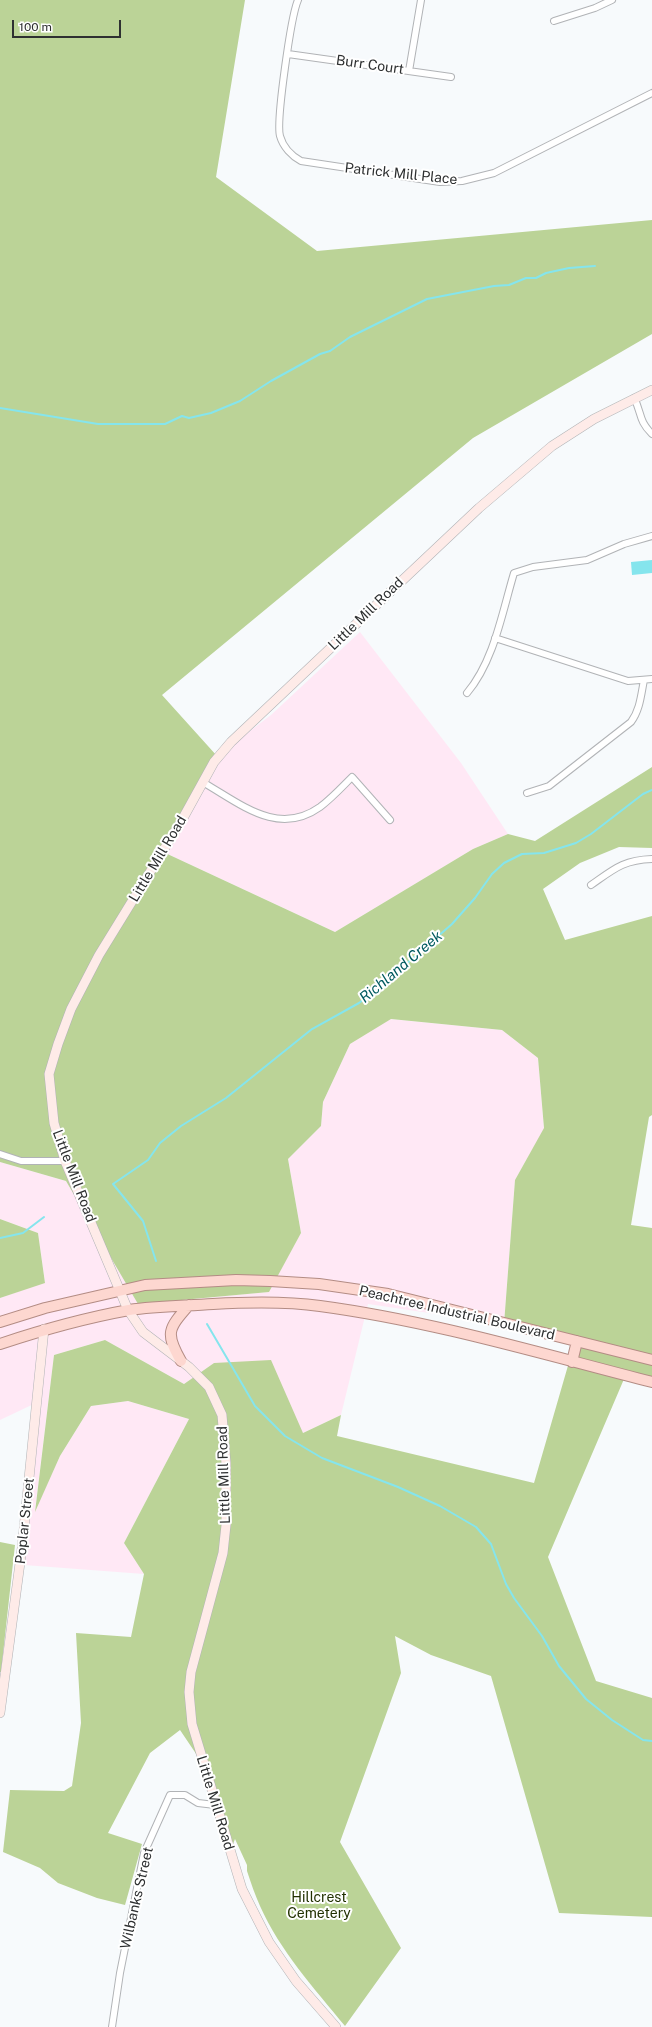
<!DOCTYPE html>
<html>
<head>
<meta charset="utf-8">
<style>
	body { margin:0 }
	#map { position:relative; width:652px; height:2027px; overflow:hidden; background:#f7fafc; font-family:"Public Sans",sans-serif }
	canvas { display:block }
	.scale { position:absolute; left:12px; top:20px; width:109px; height:18px; box-sizing:border-box; border:2px solid #2e3031; border-top:0; padding-left:5px; font-size:12px; line-height:14px; white-space:nowrap; color:#2e3031; -webkit-text-stroke:3px #fff; paint-order:stroke }
</style>
</head>
<body>
<div id="map">
<canvas width="652" height="2027"></canvas>
<div class="scale">100 m</div>
</div>
<script>
const context = document.querySelector('canvas').getContext('2d');
context.lineJoin = 'round';
function paint(path, color) { context.fillStyle = color; context.fill(path, 'evenodd'); }
function trace(path, color, width, dash) { context.strokeStyle = color; context.lineWidth = width; context.lineCap = dash ? 'butt' : 'round'; context.setLineDash(dash || []); context.stroke(path); }
function write(font, color, halo, rows, align = 'center') {
  context.font = font + ' "Public Sans",sans-serif'; context.lineWidth = 4; context.setLineDash([]); context.textBaseline = 'middle'; context.strokeStyle = halo; context.fillStyle = color; for (const [text, x, y, turn = 0] of rows) {
    context.save(); context.translate(x, y); context.rotate((+turn || 0) * Math.PI / 180); context.textAlign = isNaN(turn) ? turn : align; if (halo) context.strokeText(text, 0, 0); context.fillText(text, 0, 0); context.restore();
  }
}
paint(new Path2D(`
	M360,632L461,763L508,834L473,849L335,932L161,851L217,756L271,715Z
	M390,1019L502,1030L538,1058L544,1129L515,1180L504,1324L368,1304L341,1415L303,1433L214,1363L184,1384L105,1340L54,1355L35,1510L60,1456L91,1406L128,1401L189,1419L124,1543L144,1574L24,1565L38,1402L0,1420V1298L45,1282L38,1233L0,1219V1162L66,1181L138,1304L268,1292L301,1233L288,1159L321,1126L323,1102L350,1044Z`), '#ffe8f5');
paint(new Path2D(`
	M0,0H245L216,177L317,251L652,220V334L473,438L162,695L217,756L161,851L335,932L473,849L508,834L535,841L652,767V848L619,847L580,863L543,889L565,940L652,916V1115L649,1117L631,1225L652,1228V1377L627,1372L548,1557L596,1681L652,1698V1917L559,1913L491,1676L431,1655L395,1636L401,1673L340,1842L401,1948L345,2026C314,1988 280,1951 260,1906C255,1895 251,1883 247,1871V1865L235,1839L231,1849L213,1779L180,1730L150,1753L108,1833L142,1844L125,1905L97,1898L58,1883L40,1868L3,1852L10,1790L64,1791L72,1786L81,1723L76,1633L131,1637L144,1574L124,1543L189,1419L128,1401L91,1406L60,1456L35,1512L54,1355L105,1340L184,1384L214,1363L271,1360L303,1433L341,1415L337,1436L534,1483L576,1338L504,1324L515,1180L544,1128L538,1058L502,1030L391,1019L350,1044L323,1102L321,1126L288,1159L301,1233L269,1292L138,1304L66,1181L0,1162Z
	M0,1219L38,1233L45,1283L0,1298Z
	M0,1542L15,1545L1,1672H0Z`), '#bbd397');
paint(new Path2D(`
	M652,560V573L632,575L631,562Z`), '#85e5ed');
trace(new Path2D(`
	M0,408L98,424H165L182,416L189,418L211,413L240,401L271,381L320,354L330,351L350,337L427,299L494,286L509,285L526,278H536L546,273L569,268L595,266
	M0,1238L23,1233L44,1217
	M156,1261L143,1221L113,1184L148,1160L160,1143L181,1126L226,1098L312,1029L359,1003L382,985L452,924L475,898L492,874L504,863L522,854L544,853L576,843L591,834L643,794L652,790
	M207,1324L255,1406L285,1436L322,1458L398,1487L440,1506L476,1527L491,1544L506,1584L514,1598L542,1636L559,1666L586,1699L612,1720L643,1740L652,1741`), '#85e5ed', 2);
const street = new Path2D(`
	M298,0C291,16 276,121 280,136C283,147 292,156 301,161L440,182L462,181L494,173L652,93
	M554,21L595,8L612,0
	M288,54L451,77
	M409,71L421,0
	M634,398C642,413 638,420 652,434
	M495,638L628,681L652,679
	M467,693C494,661 502,613 514,573L533,567L587,560L624,544L652,536
	M204,783C241,804 278,837 320,807C332,798 342,787 352,777L390,820
	M527,793L549,786L631,722C640,710 641,695 644,680
	M591,885C614,869 623,860 652,859
	M0,1154L21,1161H65
	M112,2027L120,1973L144,1853L170,1795H185L198,1803L215,1805`);
const secondary = new Path2D(`
	M0,1713L22,1548L44,1329
	M336,2027L296,1981L269,1942L242,1889L192,1724L189,1692L191,1672L223,1553L226,1525V1463L222,1415L209,1387L189,1367L143,1332L128,1310L65,1161L54,1123L49,1074L58,1044L71,1009L99,955L182,820L214,762L231,742L479,508L552,446L594,419L652,390`);
const primary = new Path2D(`
	M0,1322L45,1308L145,1285L236,1280L270,1281L319,1284L388,1294L652,1360
	M0,1344C42,1330 85,1318 129,1310C157,1306 185,1306 213,1304C248,1302 285,1301 320,1306C432,1321 542,1354 652,1382
	M181,1361C165,1333 168,1329 189,1305
	M572,1362L577,1341`);
trace(street, '#b1b3b6', 8);
trace(secondary, '#b1b3b6', 10);
trace(primary, '#b38c84', 12);
trace(street, '#fff', 6);
trace(secondary, '#feebe8', 9);
trace(primary, '#fdd7d0', 10);
write('14px', '#2e3031', '#fff', [
	["Burr Court",370,65,8],
	["Patrick Mill Place",401,174,6],
	["Little Mill Road",366,614,-44],
	["Little Mill Road",158,859,-59],
	["Little Mill Road",74,1176,69],
	["Peachtree Industrial Boulevard",457,1313,13],
	["Little Mill Road",224,1475,-92],
	["Poplar Street",25,1521,-84],
	["Little Mill Road",215,1803,73],
	["Wilbanks Street",137,1898,-77]
]);
write('14px', '#213000', '#fff', [
	["Hillcrest",319,1898],
	["Cemetery",319,1914]
]);
write('italic 15px', '#005a5f', '#fff', [
	["Richland Creek",401,967,-40]
]);
</script>
</body>
</html>
